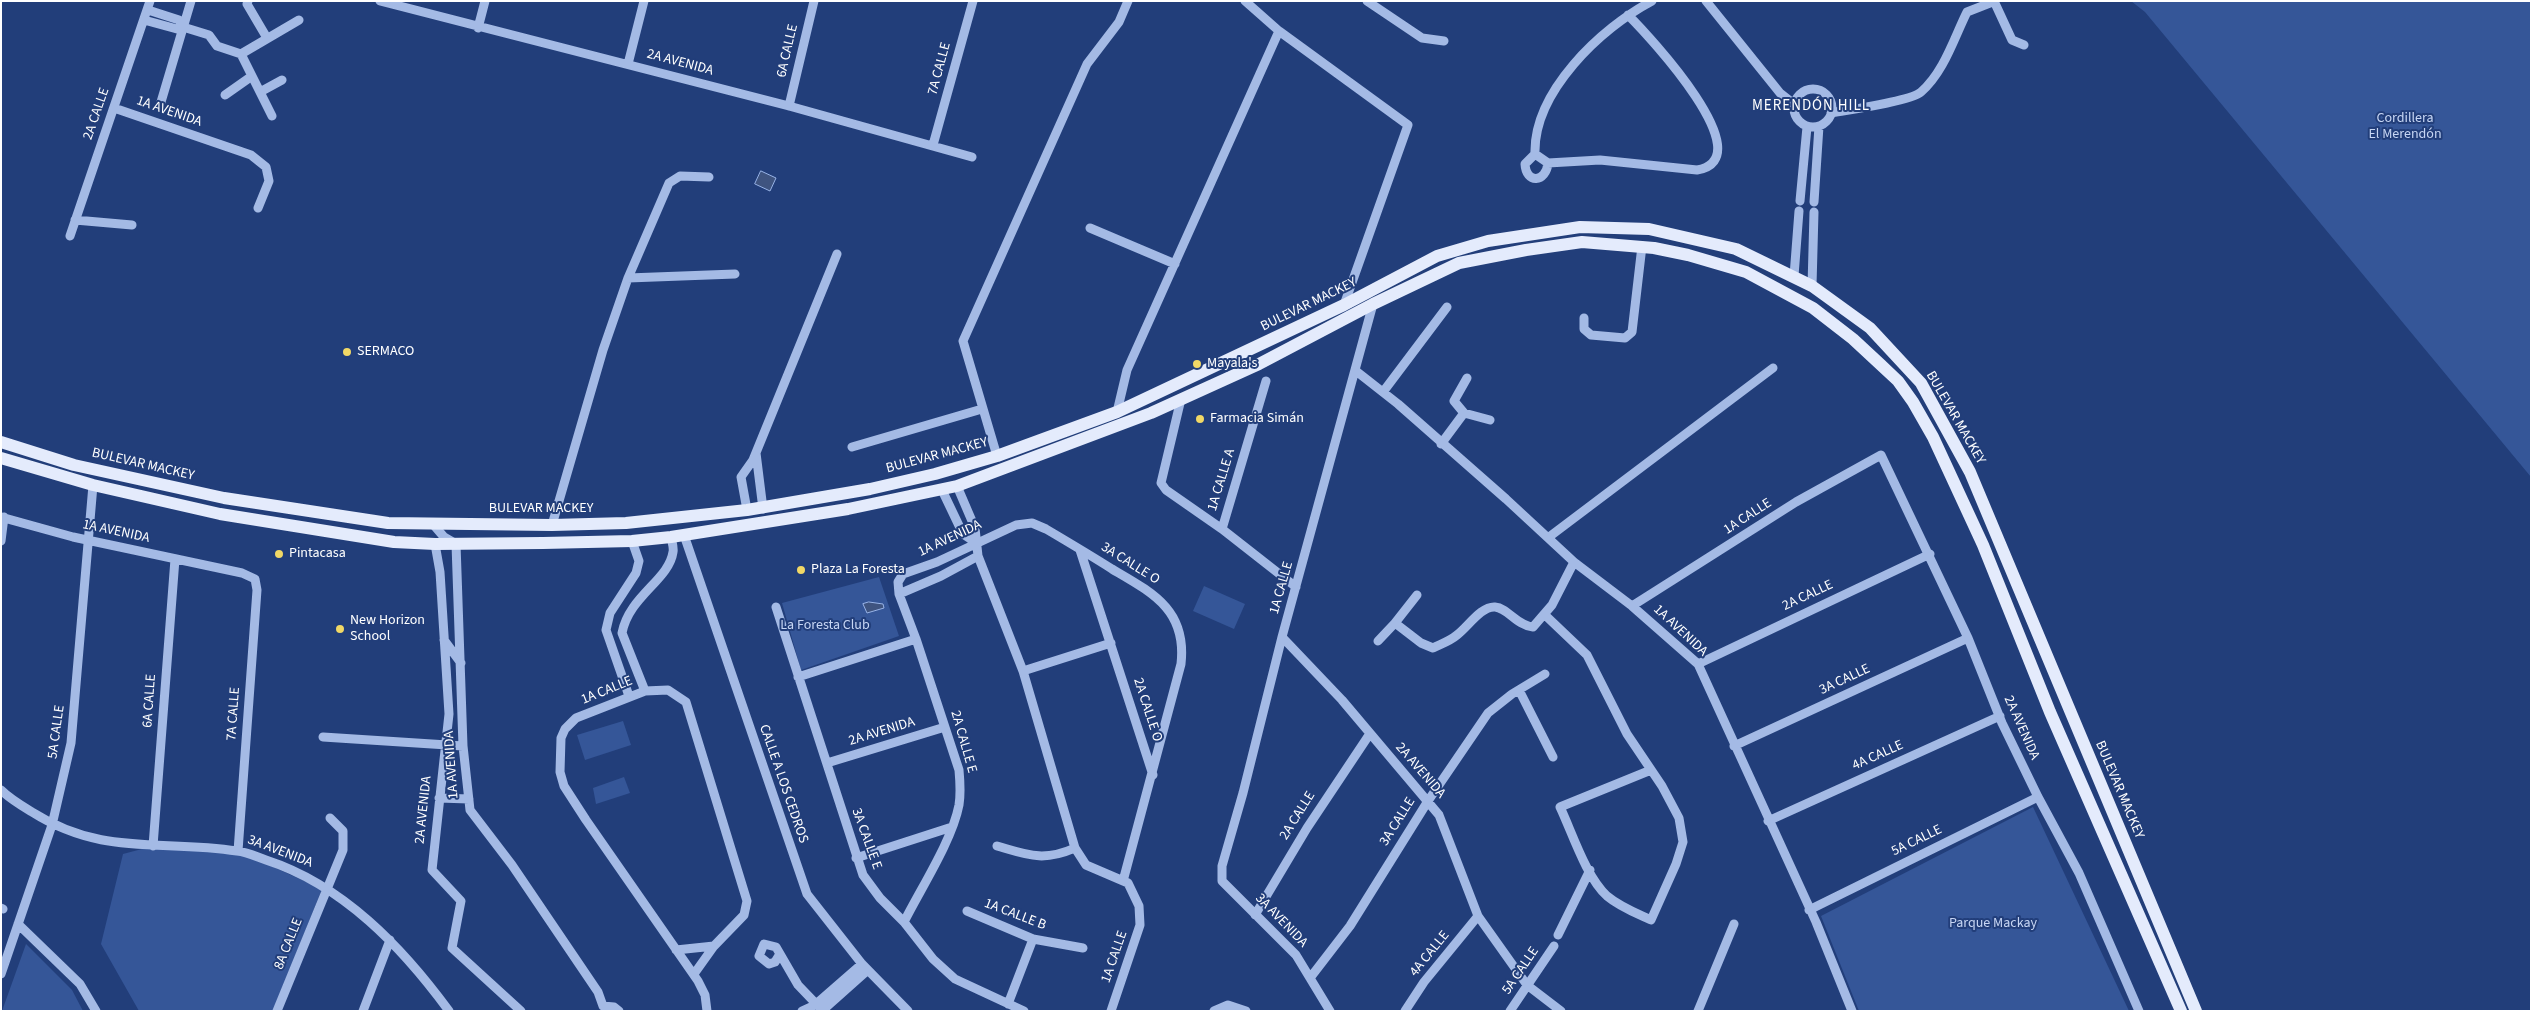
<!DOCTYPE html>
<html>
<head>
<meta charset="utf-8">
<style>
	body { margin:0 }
	#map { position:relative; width:2532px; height:1012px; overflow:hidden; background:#223e7a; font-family:"Source Sans 3",sans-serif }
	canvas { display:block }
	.frame { position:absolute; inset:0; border:2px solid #fff; pointer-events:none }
</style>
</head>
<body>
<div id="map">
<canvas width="2532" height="1012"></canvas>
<div class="frame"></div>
</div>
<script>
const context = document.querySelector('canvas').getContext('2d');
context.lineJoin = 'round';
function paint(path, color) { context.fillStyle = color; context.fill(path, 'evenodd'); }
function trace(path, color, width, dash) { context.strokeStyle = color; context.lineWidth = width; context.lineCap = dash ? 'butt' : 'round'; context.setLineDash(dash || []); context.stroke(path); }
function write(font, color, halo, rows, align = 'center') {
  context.font = font + ' "Source Sans 3",sans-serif'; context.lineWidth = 4; context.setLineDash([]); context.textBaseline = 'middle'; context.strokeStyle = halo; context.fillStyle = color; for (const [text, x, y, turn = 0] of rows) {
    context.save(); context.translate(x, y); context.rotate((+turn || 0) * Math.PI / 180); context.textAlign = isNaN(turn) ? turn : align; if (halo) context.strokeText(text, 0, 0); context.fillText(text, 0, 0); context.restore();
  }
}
paint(new Path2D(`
	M2131,1H2531V477L2145,12Z
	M879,577L899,636L801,670L782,603Z
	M1204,586L1245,604L1234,629L1193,611Z
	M623,721L631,745L585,760L577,735Z
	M624,777L630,793L596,804L593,788Z
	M2033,807L2129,1011H1859L1821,916Z
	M153,846L238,851L322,889L273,1011H139L101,944L123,854Z
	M26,944L72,990L83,1011H2Z`), '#355698');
const water = new Path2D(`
	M761,171L776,178L770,191L755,184Z
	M869,602L883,604L884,608L867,613L863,604Z`);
paint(water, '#3f5480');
trace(water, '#98b3e6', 1);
trace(new Path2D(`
	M248,1L247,4L267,38
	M380,1L789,106L972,157
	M1245,1L1279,31L1408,125L1344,305
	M1367,1L1422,38L1444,41
	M1706,1L1780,93L1794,104
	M1994,1L2012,40L2024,45
	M1628,15C1649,36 1764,159 1697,170L1600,160L1548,163L1535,154C1533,92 1601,28 1652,1
	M144,20L177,29L183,27L179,20L148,10
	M183,27L209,35L217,46L241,54L299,20
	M478,28L485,1
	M241,54L272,116
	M628,64L644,1
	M1794 108a19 19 0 1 1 38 0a19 19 0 1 1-38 0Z
	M260,92L282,80
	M225,95L252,76
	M161,102L191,1
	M789,106L814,1
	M114,108L251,155L266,167L269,181L258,208
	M1831,113C1848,110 1911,101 1921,92C1944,72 1954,38 1967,12L1995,1
	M933,145L973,1
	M1535,154L1525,164C1526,184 1546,183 1548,163
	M1800,201L1807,127
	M1814,202L1819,126
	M75,220L132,225
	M1090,228L1175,264
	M70,236L150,1
	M1794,276L1799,211
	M628,278L735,274
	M1812,286L1814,212
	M1584,318V329L1591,335L1625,338L1632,332L1642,246
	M1356,371L1398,404L1506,499L1574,562L1632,606L1698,664L1816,922L1852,1011
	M1383,392L1447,307
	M1181,399L1161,483L1166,490L1222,529L1296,587
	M1117,412L1127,370L1279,31
	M1464,413L1454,401L1467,378
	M1441,444L1464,413L1490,420
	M852,447L982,409
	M756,453L763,509
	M997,456L963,341L1087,64L1119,22L1128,1
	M957,486L975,528L978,556L1023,671L1075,848L1086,865L1128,883L1139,906L1140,925L1111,1011
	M942,490L963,534L975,542
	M747,510L741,477L753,460L837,254
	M1,517L73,537L242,573L255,579L257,590L238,851
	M432,523L444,537L456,544L463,746L470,810L512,865L598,992L603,1006
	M552,525L603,350L628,278L669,183L680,176L709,177
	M1222,529L1266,381
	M684,535L807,894L862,964L908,1011
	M1549,537L1773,368
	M1,541L4,517
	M435,544L440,572L449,714L432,870L461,901L452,948L521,1011
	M1080,550L1153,775
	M899,594L941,576L978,556
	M1417,595L1395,623L1421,643L1433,648C1441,644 1450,641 1457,635C1468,627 1481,606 1495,607C1508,608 1516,625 1533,627L1552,605L1574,562
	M1632,606L1796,502L1881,455L1968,638L2002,723L2038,797L2079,873L2139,1011
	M776,607L863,875L880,898L904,922L933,959L955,979L1024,1011
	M1545,615L1587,655L1627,734L1662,786L1679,818L1683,842L1676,864L1651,920C1636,913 1620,907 1607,896C1586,877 1572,832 1560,807L1651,770
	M1282,637L1342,700L1439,815L1478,916L1527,985L1561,1011
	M444,640L461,663
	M1378,641L1395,623
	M1698,664L1930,554
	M1023,671L1111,643
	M798,677L916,639
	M1519,690L1553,757
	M645,691L622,633C629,596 669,580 673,552C674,548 672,542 671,537
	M629,696L606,630L610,613L636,573L639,561L632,541
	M323,737L463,746
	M1734,746L1968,638
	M827,763L945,727
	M1,790C10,799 22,806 32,812C103,857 161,839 237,851C247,852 257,857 266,860C343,885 402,947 449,1011
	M439,798L469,799
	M1768,821L2000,716
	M153,846L175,559
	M997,846C1028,855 1043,862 1075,848
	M856,858L952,827
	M1,908L3,909
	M1809,910L2038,797
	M967,911L1033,939L1083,948
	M1255,915L1307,828L1369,735
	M904,922C921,888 952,841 959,805C961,793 960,781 959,770L916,639L899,594L898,582L903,574L937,562L1016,525L1032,523L1046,529C1068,542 1090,555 1112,569C1153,593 1187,610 1181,664L1123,881
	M18,924L80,984L96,1011
	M1558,935L1590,870
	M676,950L714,946
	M780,954L775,962L769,964L759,956L764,944L776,947L798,985L823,1011
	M1,974L52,825L71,743L93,485
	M694,974L714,946L744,915L747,901L686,702L668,690L645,691L576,718L565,729L561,738L560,772L564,786L586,820L698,981L705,995L707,1011
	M1310,978L1350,926L1428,801L1488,713L1512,694L1545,674
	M1008,1004L1033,939
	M603,1006L614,1007L619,1011
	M823,1010L868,970
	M277,1011L343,850V831L330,818
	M363,1011L390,940
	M802,1011L815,1005L862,964
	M1214,1011L1228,1005L1246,1011
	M1330,1011L1296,955L1222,881V866L1243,793L1282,637L1373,304
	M1405,1011L1424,982L1478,916
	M1510,1011L1554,946
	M1698,1011L1734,924`), '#a4bae5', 9);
trace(new Path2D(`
	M1,442L74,465L224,498L388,523L552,525L626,523L747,510L870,489L935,474L997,456L1117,412L1344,305L1437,256L1488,241L1580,227L1649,229L1736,249L1812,286L1870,328L1921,383L1970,472L2196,1011
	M1,458L93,485L220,514L394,542L435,544L543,543L632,541L671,537L848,509L957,486L1151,413L1259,364L1373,304L1459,263L1526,250L1582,242L1654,248L1688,255L1746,272L1813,308L1853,339L1881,365L1898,381L1913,402L1933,437L1983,545L2050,712L2181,1011`), '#e4ebfc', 12);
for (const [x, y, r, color] of [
	[347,352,5,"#f1d866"],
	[1197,364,5,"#f1d866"],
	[1200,419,5,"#f1d866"],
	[279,554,5,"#f1d866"],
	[801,570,5,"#f1d866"],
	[340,629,5,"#f1d866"]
]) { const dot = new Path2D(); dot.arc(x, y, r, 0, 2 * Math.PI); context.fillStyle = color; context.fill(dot); trace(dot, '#223e7a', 2); }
write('14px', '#fff', '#223e7a', [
	["6A CALLE",788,51,-77],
	["2A AVENIDA",680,63,15],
	["7A CALLE",940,69,-75],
	["1A AVENIDA",169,112,19],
	["2A CALLE",97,114,-71],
	["BULEVAR MACKEY",1309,305,-26],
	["BULEVAR MACKEY",1955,418,60],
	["BULEVAR MACKEY",937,456,-15],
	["BULEVAR MACKEY",143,465,13],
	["1A CALLE A",1222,480,-73],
	["BULEVAR MACKEY",541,509],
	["1A CALLE",1748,517,-33],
	["1A AVENIDA",116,532,12],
	["1A AVENIDA",950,539,-25],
	["3A CALLE O",1130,564,32],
	["1A CALLE",1282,588,-74],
	["2A CALLE",1808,596,-25],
	["1A AVENIDA",1680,631,43],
	["3A CALLE",1845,680,-25],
	["1A CALLE",607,691,-22],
	["6A CALLE",150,701,-86],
	["2A CALLE O",1147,710,72],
	["7A CALLE",234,714,-86],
	["2A AVENIDA",2021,728,66],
	["5A CALLE",57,732,-82],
	["2A AVENIDA",882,732,-17],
	["2A CALLE E",963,742,74],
	["4A CALLE",1878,756,-24],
	["1A AVENIDA",452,765,-94],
	["2A AVENIDA",1420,771,49],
	["CALLE A LOS CEDROS",783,784,71],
	["BULEVAR MACKEY",2119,790,67],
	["2A AVENIDA",424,810,-84],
	["2A CALLE",1298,816,-58],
	["3A CALLE",1398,822,-58],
	["3A CALLE E",866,839,70],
	["5A CALLE",1917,841,-26],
	["3A AVENIDA",280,852,21],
	["1A CALLE B",1015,915,21],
	["3A AVENIDA",1281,921,46],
	["8A CALLE",289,944,-68],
	["4A CALLE",1430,954,-51],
	["1A CALLE",1115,957,-71],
	["5A CALLE",1521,971,-56]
]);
write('14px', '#c7d6f4', '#223e7a', [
	["Cordillera",2405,119],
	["El Merendón",2405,135],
	["La Foresta Club",825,626],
	["Parque Mackay",1993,924]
]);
write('14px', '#fff', '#223e7a', [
	["SERMACO",357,352],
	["Mayala's",1207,364],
	["Farmacia Simán",1210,419],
	["Pintacasa",289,554],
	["Plaza La Foresta",811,570],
	["New Horizon",350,621],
	["School",350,637]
], 'left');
context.letterSpacing = '1px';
write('15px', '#fff', '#223e7a', [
	["MERENDÓN HILL",1811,107]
]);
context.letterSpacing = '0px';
</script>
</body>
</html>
